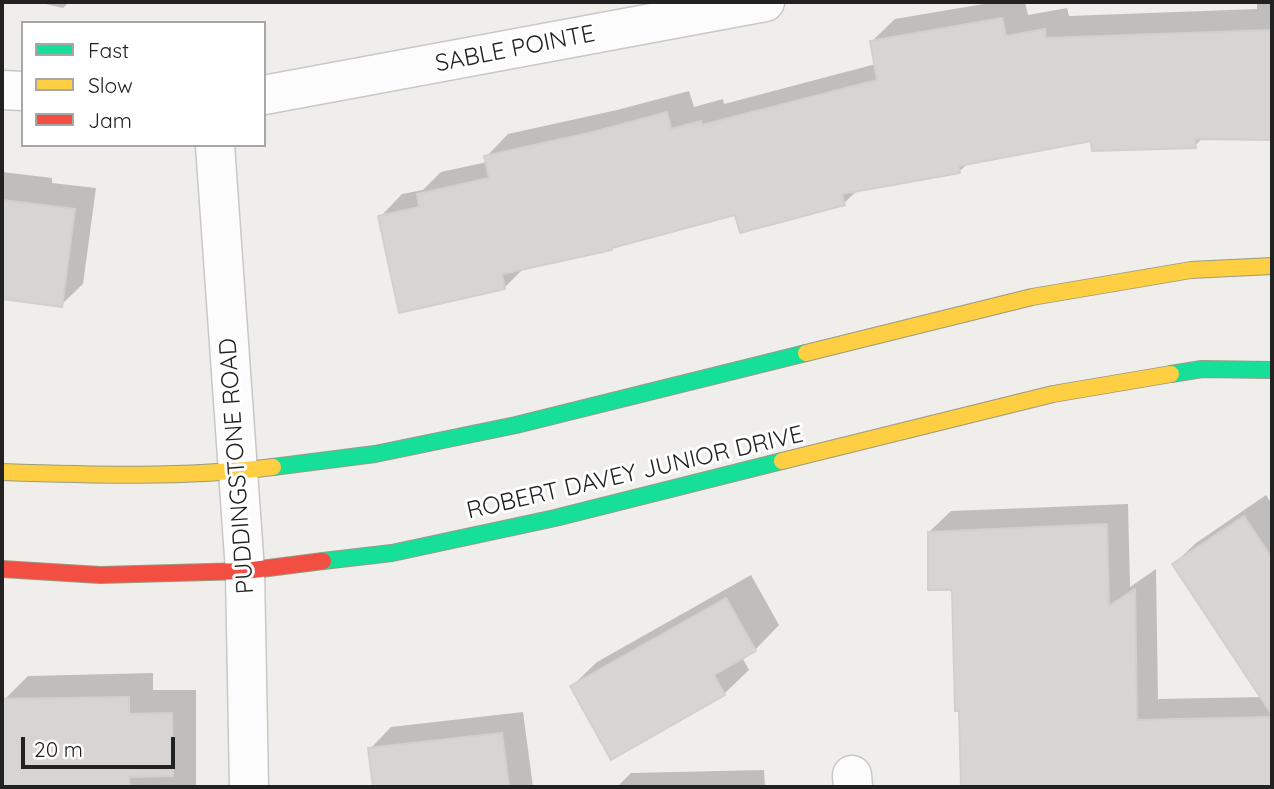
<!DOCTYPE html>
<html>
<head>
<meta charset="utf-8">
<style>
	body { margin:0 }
	#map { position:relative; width:1274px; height:789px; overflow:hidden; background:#f0eeeb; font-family:Quicksand,sans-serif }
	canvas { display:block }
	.frame { position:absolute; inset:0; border:4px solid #222; pointer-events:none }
	.legend { position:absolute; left:21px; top:21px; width:245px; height:126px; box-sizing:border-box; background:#fff; border:2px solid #a7a7a7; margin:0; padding:9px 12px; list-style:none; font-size:21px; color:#222 }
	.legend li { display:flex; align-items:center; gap:14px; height:35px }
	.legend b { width:35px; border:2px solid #a7a7a7 }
	.scale { position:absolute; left:21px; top:737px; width:154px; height:32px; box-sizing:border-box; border:4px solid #222; border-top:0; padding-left:9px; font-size:21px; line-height:24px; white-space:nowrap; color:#222; -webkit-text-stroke:5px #fff; paint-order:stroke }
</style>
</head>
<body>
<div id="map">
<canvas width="1274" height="789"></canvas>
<div class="frame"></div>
<ul class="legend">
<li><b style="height:9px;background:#16e098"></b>Fast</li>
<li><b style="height:9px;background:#ffcf43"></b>Slow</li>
<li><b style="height:9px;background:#f24e42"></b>Jam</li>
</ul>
<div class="scale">20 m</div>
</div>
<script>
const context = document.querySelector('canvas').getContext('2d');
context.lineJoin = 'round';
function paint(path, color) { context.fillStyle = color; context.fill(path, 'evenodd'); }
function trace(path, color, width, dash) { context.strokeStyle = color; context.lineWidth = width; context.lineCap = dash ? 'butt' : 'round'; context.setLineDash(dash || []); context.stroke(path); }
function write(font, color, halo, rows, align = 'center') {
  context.font = font + ' Quicksand,sans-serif'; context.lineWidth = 6; context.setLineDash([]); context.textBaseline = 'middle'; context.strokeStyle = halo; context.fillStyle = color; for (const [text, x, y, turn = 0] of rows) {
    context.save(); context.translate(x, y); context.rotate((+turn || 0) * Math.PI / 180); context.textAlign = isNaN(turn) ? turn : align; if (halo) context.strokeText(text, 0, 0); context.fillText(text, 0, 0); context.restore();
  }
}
paint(new Path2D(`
	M37,2H69L63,8Z
	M995,2H1025L1028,15L1067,8L1069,16L1257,9V2H1272V138L1203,137L1195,146L1093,139L968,163L959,172L858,190L844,203L736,213L525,267L504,288L380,217L402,194L423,190L441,172L487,162L486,157L508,134L617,110L689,91L694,107L723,99L724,104L876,64L872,41L895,19Z
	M2,172L52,178V183L96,188L83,284L61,305L2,297Z
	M1266,495L1272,504V787H963L961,709L954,588L929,532L951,511L1128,504L1130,587L1156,569L1158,699L1263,697L1174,564L1196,543Z
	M751,575L779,625L755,650L742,657L749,670L724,694L572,686L597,662Z
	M153,673V690H196V787H2V707L4,705V700L28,676Z
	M523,712L533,787H375L370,749L391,727Z
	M764,770L765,787H617L631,773Z`), '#0003');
const building = new Path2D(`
	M1002,18L1006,36L1045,29L1046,38L1272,30V140L1195,139L1196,148L1092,151L1091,141L959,166L960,173L842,194L845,205L740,233L735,215L612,248V250L502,274L505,289L399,313L378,216L419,207L417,194L489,178L484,156L593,132L667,112L671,129L701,121L702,125L877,80L870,41Z
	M2,200L75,209L62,307L2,299Z
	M1244,516L1272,558V715L1172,564Z
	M1107,524L1109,606L1135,589L1137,720L1272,717V787H961L959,711H955L952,590H928V532Z
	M726,598L756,651L714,675L725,695L611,760L570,686Z
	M129,697V714L172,713L173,776L129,777L130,787H2V699Z
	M502,733L509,787H373L368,748Z`);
paint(building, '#d7d4d2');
trace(building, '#d3d0cc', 2);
const street = new Path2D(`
	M2,90L23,91
	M264,95L765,2
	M215,145L245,571L249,787
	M852,775L853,787`);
const fast = new Path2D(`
	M1171,374L1202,369L1272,370
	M273,467L375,454L516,425L806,353
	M323,561L392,553L555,518L782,461`);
const slow = new Path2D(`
	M806,353L1032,297L1191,270L1272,266
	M782,461L1053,394L1171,374
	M2,472C92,475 184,478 273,467`);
const jam = new Path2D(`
	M2,569L100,575L245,571L323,561`);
trace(street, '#c9c8c7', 41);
trace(fast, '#999a82', 18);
trace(slow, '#999a82', 18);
trace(jam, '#999a82', 18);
trace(street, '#fdfcfc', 38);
trace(fast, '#16e098', 16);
trace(slow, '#ffcf43', 16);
trace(jam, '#f24e42', 16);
write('24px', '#222', '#fff', [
	["SABLE POINTE",515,49,-11],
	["PUDDINGSTONE ROAD",237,466,-94],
	["ROBERT DAVEY JUNIOR DRIVE",635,473,-13]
]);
</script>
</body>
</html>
